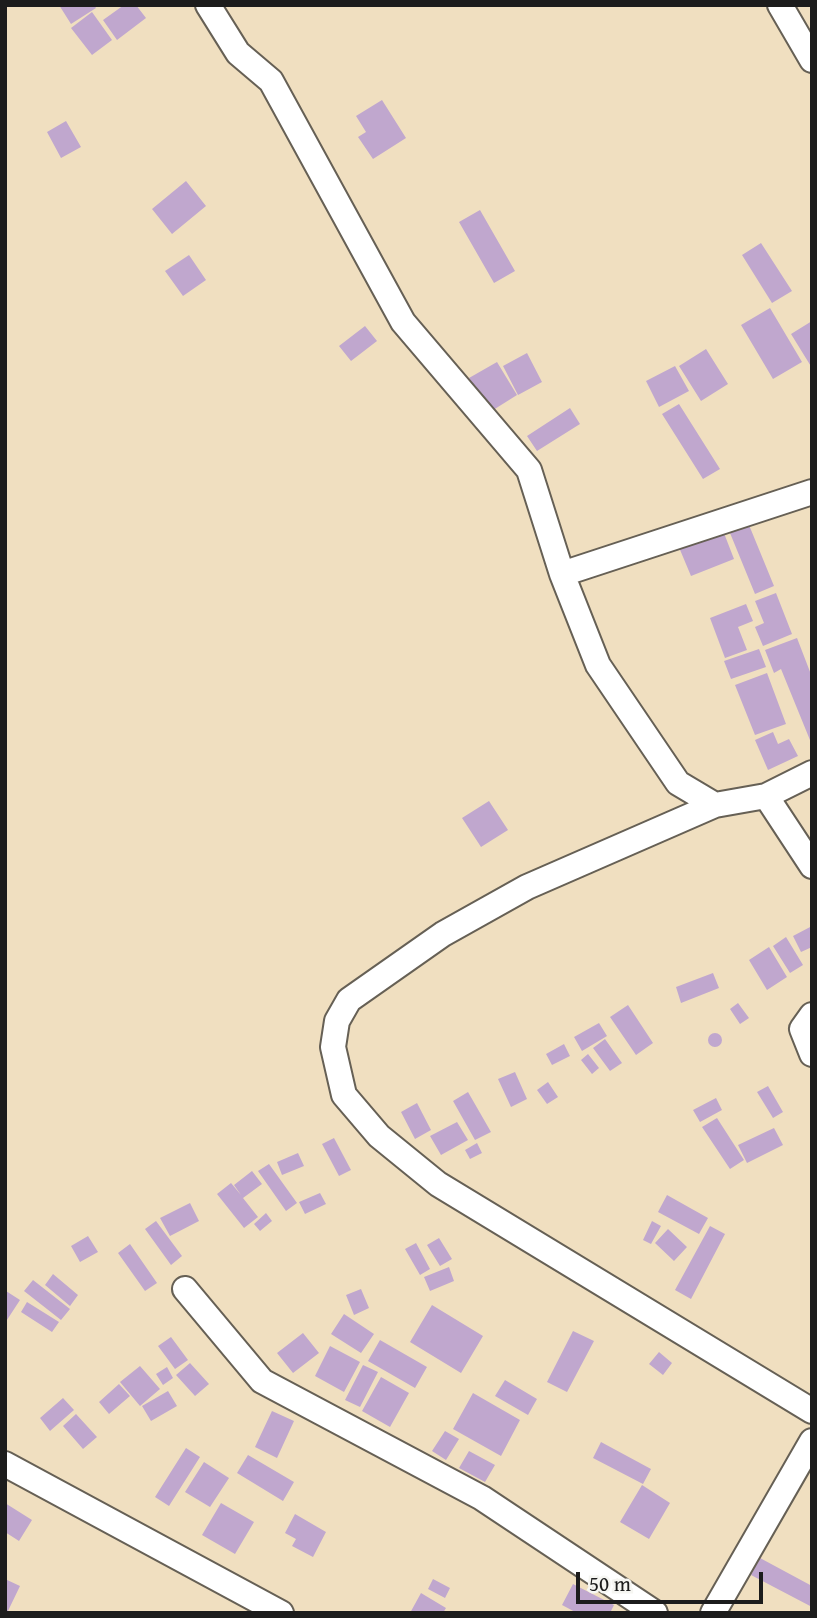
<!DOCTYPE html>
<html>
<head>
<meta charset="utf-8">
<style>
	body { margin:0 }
	#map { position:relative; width:817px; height:1618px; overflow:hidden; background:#f0dfc0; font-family:"Gentium Book Plus",serif }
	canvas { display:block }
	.frame { position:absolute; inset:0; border:7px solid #1c1c1c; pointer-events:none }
	.scale { position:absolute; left:576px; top:1572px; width:187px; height:32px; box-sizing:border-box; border:4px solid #1c1c1c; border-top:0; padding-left:9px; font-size:21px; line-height:24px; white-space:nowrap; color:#1c1c1c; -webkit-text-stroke:5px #f6f6f2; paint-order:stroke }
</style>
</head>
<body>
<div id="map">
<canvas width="817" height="1618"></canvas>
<div class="frame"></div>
<div class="scale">50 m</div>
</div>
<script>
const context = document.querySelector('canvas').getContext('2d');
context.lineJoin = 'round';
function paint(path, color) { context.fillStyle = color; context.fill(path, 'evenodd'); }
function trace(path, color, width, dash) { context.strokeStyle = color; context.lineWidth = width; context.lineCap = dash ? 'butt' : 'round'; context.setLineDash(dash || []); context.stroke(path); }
paint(new Path2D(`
	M59,5H94L96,8L71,24Z
	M124,5H136L146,18L117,40L103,20Z
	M92,12L112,40L92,55L71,28Z
	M382,100L406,138L373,159L358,137L366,132L356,116Z
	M66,121L81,147L61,158L47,132Z
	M186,181L206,206L172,234L152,209Z
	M480,210L515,271L494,283L459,222Z
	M761,243L792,291L772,303L742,255Z
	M189,255L206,280L183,296L165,271Z
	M770,308L802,362L773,379L741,325Z
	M812,321V368L791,334Z
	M365,326L377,341L351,361L339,346Z
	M706,349L728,384L701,401L679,366Z
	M527,353L542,382L518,395L503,366Z
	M497,362L517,395L490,412L469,378Z
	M675,366L689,391L659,407L646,381Z
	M679,404L720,469L703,479L662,414Z
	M570,408L580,424L537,451L527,436Z
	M749,525L774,586L755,594L730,533Z
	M722,528L734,559L691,576L678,545Z
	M776,593L792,634L763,646L755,627L764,623L755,601Z
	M746,604L753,621L738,627L747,650L725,658L710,618Z
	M797,638L812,677V745L781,669L774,673L765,650Z
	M759,649L766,667L731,679L724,661Z
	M767,673L786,724L755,735L735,685Z
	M773,732L778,744L789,739L798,756L768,770L755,740Z
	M489,801L508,830L481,847L462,818Z
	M812,926V947L801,952L793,936Z
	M786,937L803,965L790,973L773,946Z
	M769,947L787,977L767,990L749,960Z
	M713,973L719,988L681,1003L676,987Z
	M738,1003L749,1018L740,1024L730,1009Z
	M628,1005L653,1043L636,1055L610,1017Z
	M599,1023L607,1036L582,1051L574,1037Z
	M708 1040a7 7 0 1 1 14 0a7 7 0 1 1-14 0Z
	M605,1039L622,1063L610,1071L593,1048Z
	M564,1044L570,1056L552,1065L546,1054Z
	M588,1054L599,1068L592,1074L581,1060Z
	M515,1072L527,1099L511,1107L498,1079Z
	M548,1082L558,1097L547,1104L537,1090Z
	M768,1086L783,1112L773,1118L757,1092Z
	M468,1092L491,1132L475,1140L453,1101Z
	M716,1098L722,1110L700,1122L693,1110Z
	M417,1103L431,1130L415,1139L401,1112Z
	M717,1118L744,1160L730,1169L702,1127Z
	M457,1122L468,1140L441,1155L430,1136Z
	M774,1128L783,1145L747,1163L738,1145Z
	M334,1138L351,1170L339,1176L322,1144Z
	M477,1143L482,1153L470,1159L465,1150Z
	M298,1153L304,1166L282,1175L277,1162Z
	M269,1164L297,1203L286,1211L258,1171Z
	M252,1171L262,1184L243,1198L258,1217L244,1228L217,1194L231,1183L241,1195L234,1185Z
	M320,1193L326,1204L305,1214L299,1202Z
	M667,1195L708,1218L699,1234L658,1212Z
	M190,1203L199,1221L170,1236L160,1218Z
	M266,1213L272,1221L260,1231L254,1224Z
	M156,1221L182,1256L171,1265L145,1229Z
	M652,1221L661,1226L651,1244L643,1240Z
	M710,1226L725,1234L691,1299L675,1290Z
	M668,1229L687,1247L674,1261L655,1243Z
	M88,1236L98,1252L80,1262L71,1246Z
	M439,1238L452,1259L440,1266L427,1245Z
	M416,1243L430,1269L420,1275L405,1249Z
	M130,1244L157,1283L145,1291L118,1253Z
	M449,1267L454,1281L430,1291L424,1277Z
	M53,1274L78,1295L70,1306L45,1285Z
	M33,1280L70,1309L61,1320L24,1291Z
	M361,1289L369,1308L354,1315L346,1295Z
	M6,1291L20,1300L5,1323V1292Z
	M27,1302L59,1322L52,1332L21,1312Z
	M432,1305L483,1336L461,1373L410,1342Z
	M344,1314L374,1334L361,1353L331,1334Z
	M573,1331L594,1341L567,1392L547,1382Z
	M303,1333L319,1353L293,1373L277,1353Z
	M171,1337L188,1360L175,1369L158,1346Z
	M380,1340L427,1367L415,1388L368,1361Z
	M330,1346L360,1362L344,1392L315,1376Z
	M659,1352L672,1363L663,1375L649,1364Z
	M190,1363L209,1384L195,1396L176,1375Z
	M363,1365L378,1372L360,1407L345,1400Z
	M140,1366L160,1389L140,1406L120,1382Z
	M167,1367L173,1378L163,1385L156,1374Z
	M381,1377L409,1393L390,1427L362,1411Z
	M505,1380L537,1399L528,1415L495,1396Z
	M119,1384L130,1396L109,1414L99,1402Z
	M168,1391L177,1406L151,1421L142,1406Z
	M473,1393L520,1420L501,1456L453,1429Z
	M63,1398L74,1410L50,1431L40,1418Z
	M272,1411L294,1421L277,1458L255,1447Z
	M76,1414L97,1437L83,1449L63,1426Z
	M445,1431L459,1439L446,1460L432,1451Z
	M601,1442L651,1469L643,1484L593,1458Z
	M186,1448L200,1457L169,1506L155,1497Z
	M469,1451L495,1465L485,1482L459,1468Z
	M248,1455L294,1482L283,1501L237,1473Z
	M204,1462L229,1478L210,1507L185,1492Z
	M642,1485L670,1503L649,1539L620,1522Z
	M5,1503L32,1520L19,1541L5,1532Z
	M221,1503L254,1522L235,1554L202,1535Z
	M295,1514L326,1532L313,1557L292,1546L296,1539L285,1533Z
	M760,1558L812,1586V1607L751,1575Z
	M5,1579L20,1586L7,1613H5Z
	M433,1579L450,1588L445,1598L428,1589Z
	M573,1584L614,1605L610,1613H577L562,1605Z
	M421,1593L446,1608L443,1613H410Z`), '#c0a7ce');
const street = new Path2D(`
	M208,5L238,53L271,81L403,322L529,470L562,574L598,665L678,783L715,805L766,796L812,866
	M780,5L812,60
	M562,574L812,492
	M766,796L812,773
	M715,805L527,887L443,934L349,1000L337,1021L333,1047L344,1095L379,1136L438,1184L812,1411
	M812,1015L802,1029L812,1054
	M185,1289L262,1381L482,1498L655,1613
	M5,1464L281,1613
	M713,1613L812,1441`);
trace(street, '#666055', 28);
trace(street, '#fff', 24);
</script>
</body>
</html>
